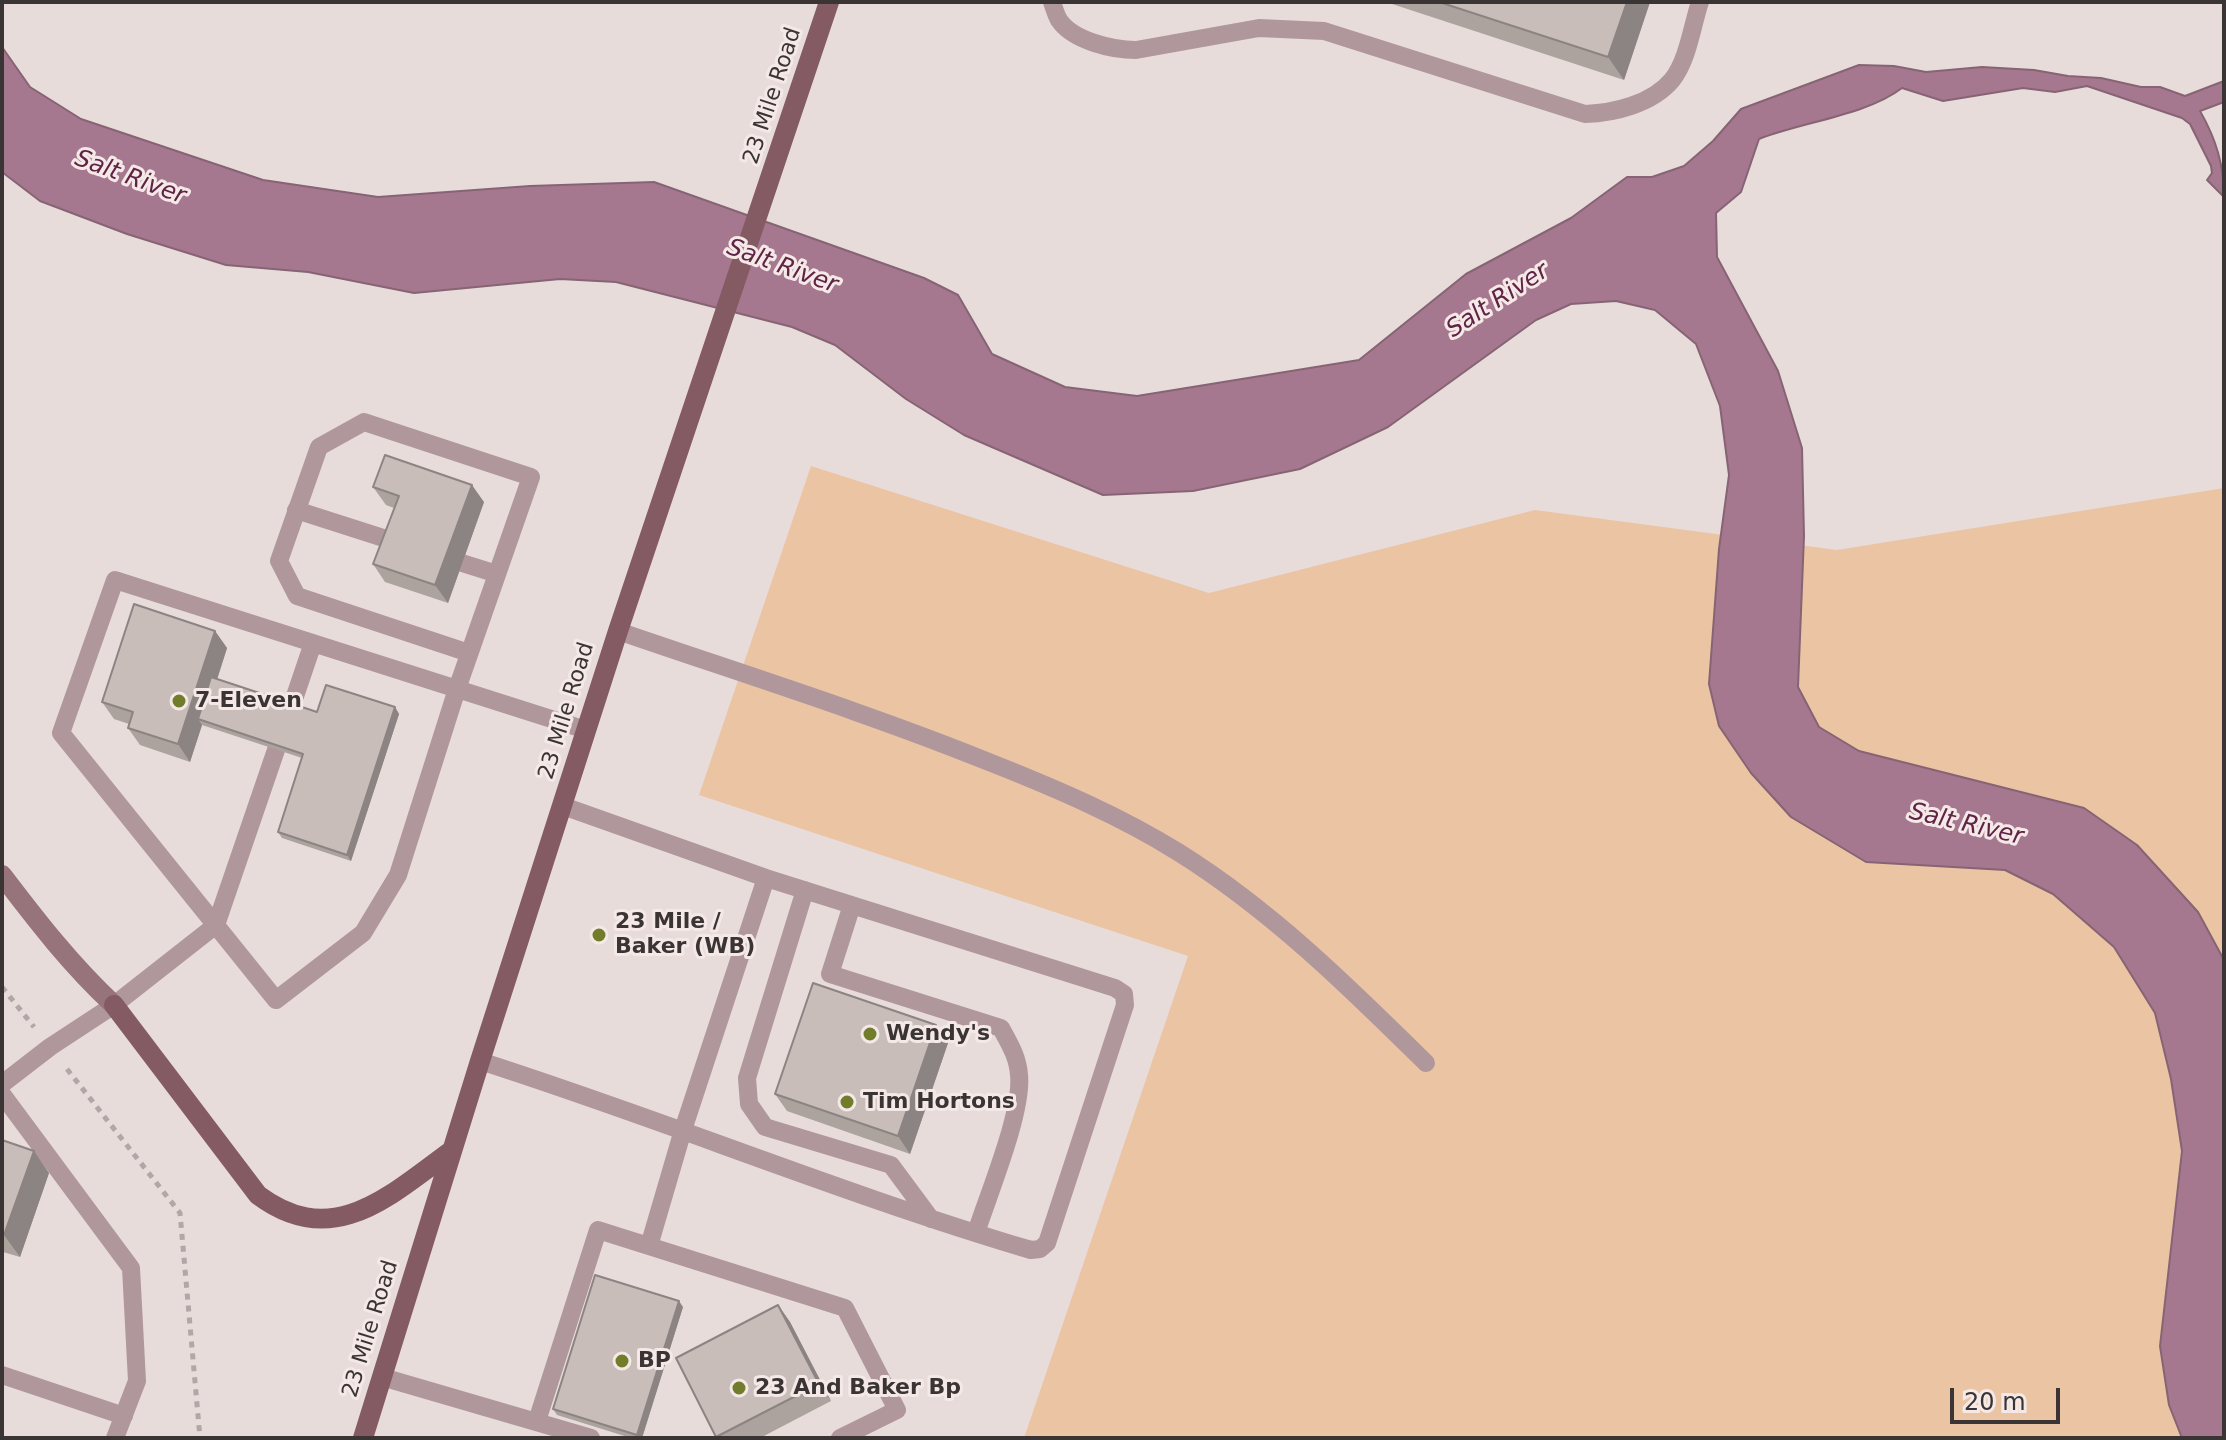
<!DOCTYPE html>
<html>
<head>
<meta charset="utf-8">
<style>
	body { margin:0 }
	#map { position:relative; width:2226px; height:1440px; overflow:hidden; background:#e8dcdb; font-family:"DejaVu Sans",sans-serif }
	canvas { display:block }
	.frame { position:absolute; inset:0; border:4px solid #3a3534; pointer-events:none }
	.scale { position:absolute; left:1950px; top:1388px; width:110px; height:36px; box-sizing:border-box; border:4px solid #3a3534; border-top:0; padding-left:10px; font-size:24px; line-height:28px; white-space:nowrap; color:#3a3534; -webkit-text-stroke:6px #f5e9e8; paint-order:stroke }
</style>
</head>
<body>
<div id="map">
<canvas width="2226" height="1440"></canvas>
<div class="frame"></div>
<div class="scale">20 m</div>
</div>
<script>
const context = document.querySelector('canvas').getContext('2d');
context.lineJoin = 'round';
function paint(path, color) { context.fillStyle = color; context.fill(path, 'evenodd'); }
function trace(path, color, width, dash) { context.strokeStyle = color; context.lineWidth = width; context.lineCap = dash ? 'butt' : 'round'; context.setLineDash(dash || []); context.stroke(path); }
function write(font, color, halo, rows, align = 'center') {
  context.font = font + ' "DejaVu Sans",sans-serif'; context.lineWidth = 6; context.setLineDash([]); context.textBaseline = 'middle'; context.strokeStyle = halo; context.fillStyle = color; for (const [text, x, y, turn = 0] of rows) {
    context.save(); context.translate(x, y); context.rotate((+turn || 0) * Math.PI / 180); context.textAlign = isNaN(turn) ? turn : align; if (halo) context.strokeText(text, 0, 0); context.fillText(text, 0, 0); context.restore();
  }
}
paint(new Path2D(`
	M811,466L1209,593L1535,510L1837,550L2224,488V1438H1024L1188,956L699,795Z`), '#ebc4a3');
const water = new Path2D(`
	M2,47L30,87L81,119L263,180L378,197L530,186L654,182L924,278L958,295L992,354L1065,387L1137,396L1359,360L1466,274L1571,218L1627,177H1652L1684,166L1713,141L1741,109L1859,65L1894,66L1926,72L1982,67L2034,70L2068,76L2101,78L2141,87H2160L2185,96L2224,81V102L2200,111C2216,139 2224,165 2224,197L2207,180L2212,173L2211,166L2190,124L2182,118L2087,86L2055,92L2023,88L1943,101L1902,88C1867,115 1802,122 1759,139L1741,192L1716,213L1717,257L1778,371L1802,448L1804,536L1798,687L1819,727L1859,751L2084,808L2137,845L2198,912L2224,960V1438H2182L2169,1405L2160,1346L2182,1151L2171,1079L2155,1013L2114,947L2053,894L2005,870L1866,862L1791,817L1751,773L1719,726L1709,684L1719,549L1729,475L1720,406L1696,344L1655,310L1616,301L1571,304L1536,320L1388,427L1300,469L1193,491L1103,495L964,435L906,399L835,345L792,327L616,282L560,279L414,293L308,272L226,265L127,234L40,201L2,172Z`);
paint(water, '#a6788f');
trace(water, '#866474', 2);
trace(new Path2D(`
	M2,987L34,1027
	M67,1069L180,1213L200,1438`), '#b1a7a6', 5, [6, 6]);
trace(new Path2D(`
	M1052,2C1054,8 1056,15 1059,20C1073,41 1113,50 1136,50L1259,28L1324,31L1585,114C1614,113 1652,104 1672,80C1688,60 1692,26 1700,2
	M296,510L399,543
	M462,563L497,574
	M618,631C743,674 871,714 994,764C1057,789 1120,816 1178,852C1271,910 1349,987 1426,1063
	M469,653L297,596L279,561L319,447L364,422L531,477L457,689L398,875L363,933L276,1000L61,733L115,580L586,730
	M291,708L313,643
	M805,890L747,1078L749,1104L765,1127L891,1165L931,1219
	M852,905L830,974L1001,1028C1009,1043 1018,1057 1019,1075C1023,1112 988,1195 976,1233
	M480,1061C665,1120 845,1195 1031,1250L1040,1249L1047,1243L1125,1005L1124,994L1115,988L766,878L563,806
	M2,1084L50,1047L114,1005L216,925L276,750
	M2,1094L131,1268L137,1381L115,1438
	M649,1246L683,1130L766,878
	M2,1375L124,1416
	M382,1377L591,1438
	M537,1421L598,1230L845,1308L897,1410L840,1438`), '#b0979b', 18);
trace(new Path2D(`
	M2,875C37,921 71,965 114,1005`), '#97747b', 20);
trace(new Path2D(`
	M114,1005L258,1195C333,1251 389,1196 451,1151
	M363,1438L480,1061L618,631L829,2`), '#855b63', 20);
paint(new Path2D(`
	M1386,2H1650L1624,80Z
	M373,487L484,502L448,603L385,582L373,564L394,508L386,505Z
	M215,631L227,648L217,679L317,712L395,707L399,714L351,861L282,838L278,832L302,758L202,725L190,762L140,745L128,728L129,724L114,719L102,702Z
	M936,1025L948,1043L910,1154L787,1111L775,1094Z
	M2,1140L49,1173L20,1257L3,1252L2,1256Z
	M778,1305L790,1322L831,1401L760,1438H717L676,1358Z
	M683,1307L642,1438H631L557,1415L553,1409Z`), '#aca39f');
paint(new Path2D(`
	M1627,2H1650L1624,80L1608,57Z
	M472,485L484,502L448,603L435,585Z
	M215,631L227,648L204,721L198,719L202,725L190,762L178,744Z
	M395,707L399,714L351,861L347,855Z
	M936,1025L948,1043L910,1154L898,1136Z
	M34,1151L49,1173L20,1257L4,1235Z
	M679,1301L683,1307L642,1438H639L637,1435Z
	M778,1305L790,1322L831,1401L819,1384Z`), '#8c8482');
const building = new Path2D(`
	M1439,2H1627L1608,57Z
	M385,455L472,485L435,585L373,564L399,496L373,487Z
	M134,604L215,631L178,744L128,728L133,712L102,702Z
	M211,677L317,712L326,685L395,707L347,855L278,832L303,754L198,719Z
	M813,983L936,1025L898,1136L775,1094Z
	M2,1140L34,1151L4,1235L2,1234Z
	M595,1275L679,1301L637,1435L553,1409Z
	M778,1305L819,1384L716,1437L676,1358Z`);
paint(building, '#c8bdb9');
trace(building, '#8c8482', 2);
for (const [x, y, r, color] of [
	[179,701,8,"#717d2a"],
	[599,935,8,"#717d2a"],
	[870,1034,8,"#717d2a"],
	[847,1102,8,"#717d2a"],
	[622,1361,8,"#717d2a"],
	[739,1388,8,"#717d2a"]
]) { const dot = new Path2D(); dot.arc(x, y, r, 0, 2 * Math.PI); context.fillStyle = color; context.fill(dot); trace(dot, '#f5e9e8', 3); }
write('22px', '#3a3534', '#f5e9e8', [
	["23 Mile Road",773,96,-72],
	["23 Mile Road",567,711,-73],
	["23 Mile Road",371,1329,-73]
]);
write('bold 22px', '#3a3534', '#f5e9e8', [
	["7-Eleven",195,701],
	["23 Mile /",615,922],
	["Baker (WB)",615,947],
	["Wendy's",886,1034],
	["Tim Hortons",863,1102],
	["BP",638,1361],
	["23 And Baker Bp",755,1388]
], 'left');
write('italic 24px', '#5f2345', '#f5e9e8', [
	["Salt River",130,178,20],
	["Salt River",782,267,20],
	["Salt River",1498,301,-33],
	["Salt River",1966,825,13]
]);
</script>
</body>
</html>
